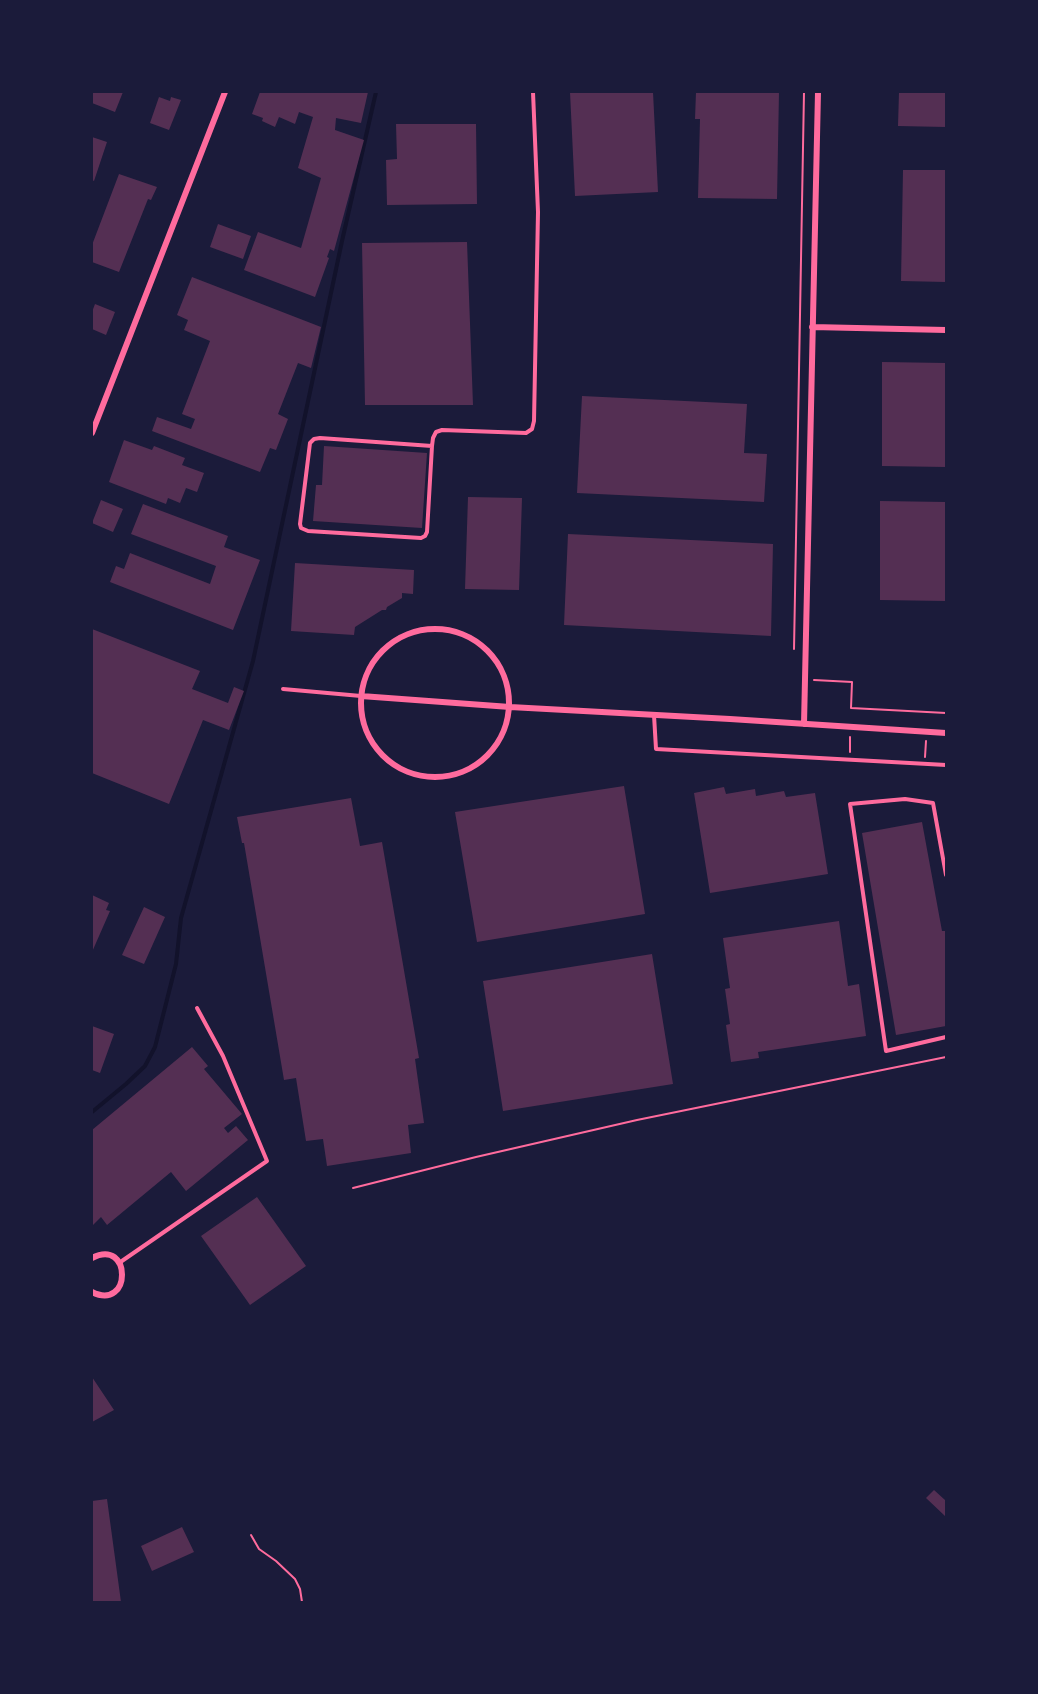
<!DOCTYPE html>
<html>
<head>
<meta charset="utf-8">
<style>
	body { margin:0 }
	#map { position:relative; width:1038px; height:1694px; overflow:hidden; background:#1b1b3a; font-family:Lato,sans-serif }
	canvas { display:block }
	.frame { position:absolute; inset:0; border:93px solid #1b1b3a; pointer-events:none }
</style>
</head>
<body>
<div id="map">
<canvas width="1038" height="1694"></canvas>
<div class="frame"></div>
</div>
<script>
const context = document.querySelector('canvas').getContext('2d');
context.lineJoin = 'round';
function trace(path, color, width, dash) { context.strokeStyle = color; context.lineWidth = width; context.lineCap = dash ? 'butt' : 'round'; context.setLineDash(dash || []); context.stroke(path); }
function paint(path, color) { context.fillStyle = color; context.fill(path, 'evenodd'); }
trace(new Path2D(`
	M92,1112L126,1084L145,1066L155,1047L176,964L181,918L253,661L342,241L376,92`), '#12122b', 4);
paint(new Path2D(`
	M92,92H123L115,112L92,103Z
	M260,92H368L361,123L336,118L335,130L364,140L334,251L330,249L327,257L329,258L315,297L244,270L258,232L301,248L321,178L298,168L313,117L299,112L295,124L279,117L275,127L262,121L263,118L252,114Z
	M570,92H653L658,192L575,196Z
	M696,92H779L777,199L698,198L700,119H695Z
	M899,92H946V127L898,126Z
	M159,97L170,101L171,97L181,100L169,130L150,123Z
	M396,124H476L477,204L387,205L386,160L397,159Z
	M92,137L107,142L94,181L92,180Z
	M903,170H946V282L901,281Z
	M119,174L157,187L151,200L148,199L119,272L92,262V245Z
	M218,224L251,236L243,259L210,247Z
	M467,242L473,405H365L362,243Z
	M192,277L321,327L311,368L298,363L278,414L288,419L276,450L270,448L260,472L152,431L157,417L191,429L195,419L182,414L210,341L184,330L188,320L177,315Z
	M95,304L115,312L106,335L92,329V312Z
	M882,362L946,363V467L882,466Z
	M582,396L747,404L744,453L767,454L764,502L577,493Z
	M124,440L152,450L154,446L185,458L182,465L204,473L197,492L186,488L180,503L168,498L166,504L109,482Z
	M324,446L427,453L422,528L313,521L316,485H322Z
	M468,497L522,498L519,590L465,589Z
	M101,500L123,509L113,532L92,523Z
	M880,501L946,502V601L880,600Z
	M143,504L228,536L224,547L260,560L233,630L110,582L116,566L124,569L130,553L210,584L216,566L131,534Z
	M568,534L773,544L771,636L564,625Z
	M295,563L414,570L413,594L402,593V598L387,607L386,610H382L355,627L354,635L291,631Z
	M92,629L200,671L192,689L228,703L234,687L244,691L229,730L203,720L169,804L92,773V680L93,677L92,676Z
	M624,786L645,914L477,942L455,812Z
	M724,787L726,794L755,789L756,796L784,791L786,797L815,793L828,874L710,893L694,793Z
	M351,798L360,846L382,842L419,1058L415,1059L424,1123L408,1125L411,1153L327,1166L323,1139L306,1141L296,1078L284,1080L244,843H242L237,817Z
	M922,822L942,931H946V1026L896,1035L862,833Z
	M92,895L109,903L106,910L110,911L92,952Z
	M144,907L165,917L144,964L122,955Z
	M839,921L848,986L859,984L866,1036L758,1052L759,1058L731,1062L726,1025L730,1024L725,989L730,988L723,938Z
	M652,954L673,1084L503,1111L483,981Z
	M92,1026L114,1034L100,1073L92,1070Z
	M192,1047L208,1066L204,1069L242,1114L224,1128L228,1133L236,1126L248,1140L186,1191L171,1172L107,1225L101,1217L93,1225L92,1130Z
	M257,1197L306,1266L250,1305L201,1236Z
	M92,1377L114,1410L92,1422Z
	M934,1490L945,1500L946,1499V1515L945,1516L926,1498Z
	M107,1499L121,1602H92V1501Z
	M182,1527L194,1552L152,1571L141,1546Z`), '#542f53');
trace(new Path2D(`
	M794,649L804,92
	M814,680L852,682L851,708L946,713
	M850,752V737
	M925,757L926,741
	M353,1188L476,1157L637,1120L946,1057
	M251,1535L259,1549L276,1561L295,1579L300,1589L302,1602`), '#ff6b9d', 2);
trace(new Path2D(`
	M432,446L320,438L314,439L310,443L300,524L301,528L308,531L421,538L425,536L427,532L432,446L433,438L436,432L442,430L526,433L532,429L534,421L538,212L533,92
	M283,689L361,696
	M654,715L656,749L946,765
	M946,875L933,803L905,799L850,804L886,1051L946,1037
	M119,1263L267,1161L223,1056L197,1008`), '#ff6b9d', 4);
trace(new Path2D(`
	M812,327L946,330
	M92,433L225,92
	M361 703a74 74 0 1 1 148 0a74 74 0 1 1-148 0Z
	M361,696L510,707L730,719L946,733
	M804,724L818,92
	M92,1258C132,1237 132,1312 92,1292`), '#ff6b9d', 6);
</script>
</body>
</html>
